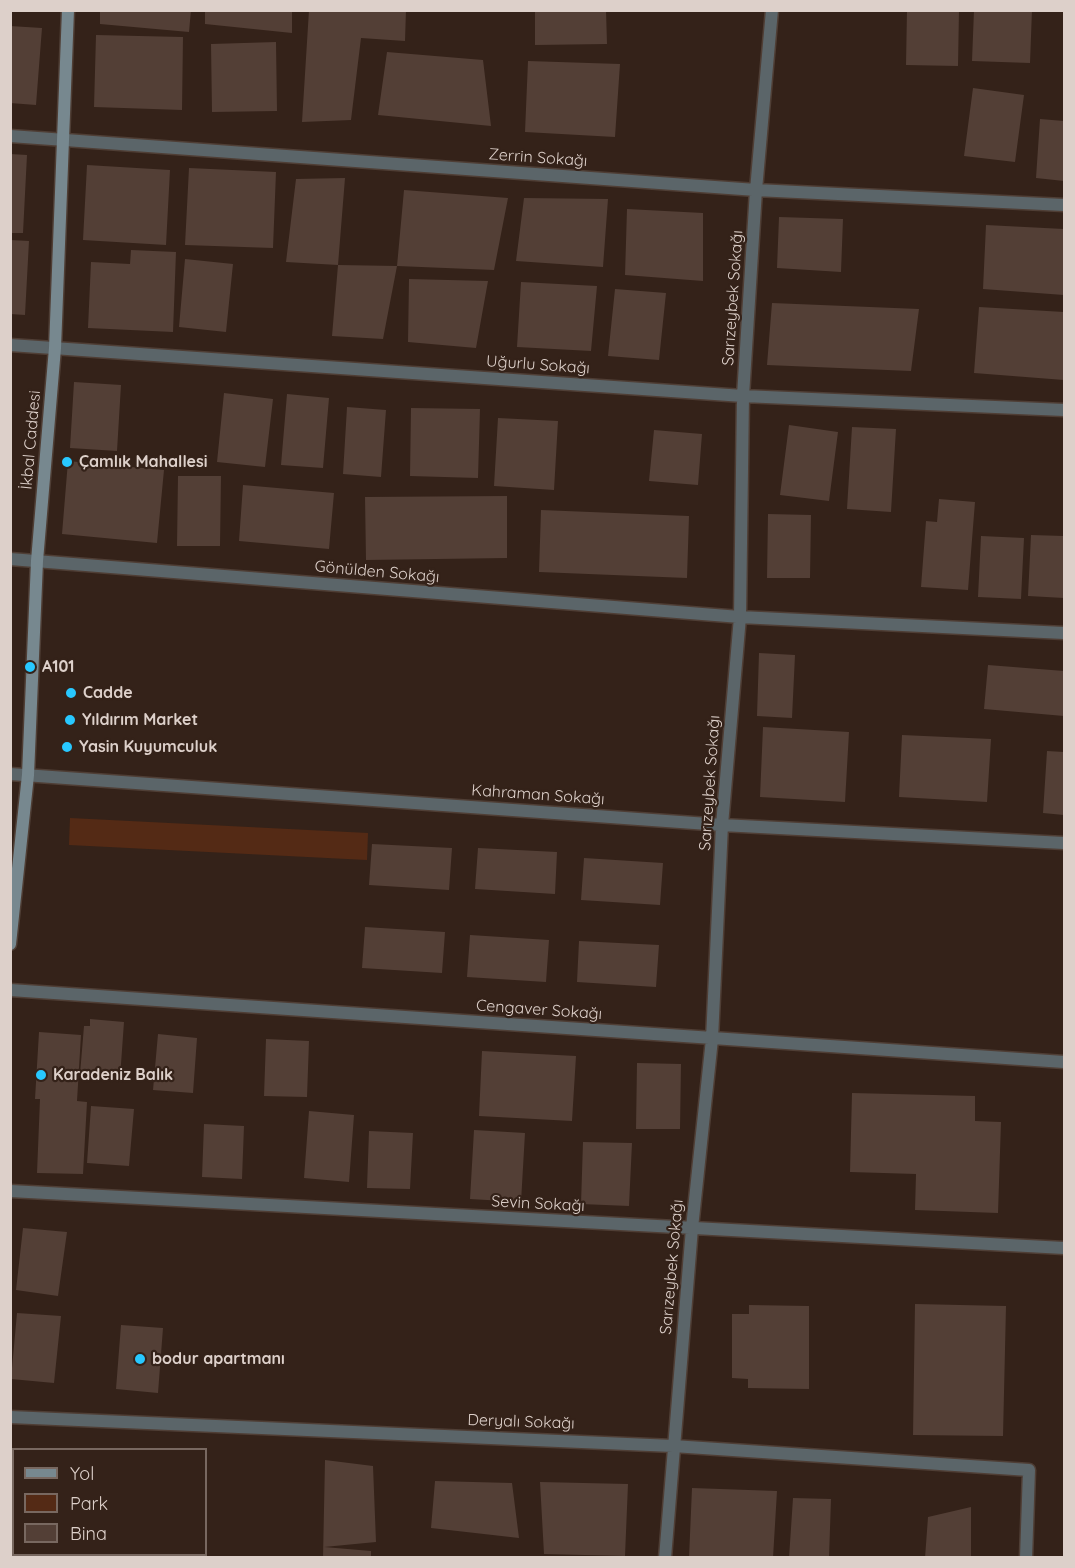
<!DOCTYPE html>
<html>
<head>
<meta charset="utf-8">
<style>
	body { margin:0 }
	#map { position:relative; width:1075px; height:1568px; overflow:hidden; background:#342219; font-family:Quicksand,sans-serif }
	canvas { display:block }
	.frame { position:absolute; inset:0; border:12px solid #ddd0ca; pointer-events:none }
	.legend { position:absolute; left:12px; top:1448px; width:195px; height:108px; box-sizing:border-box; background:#342219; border:2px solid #786860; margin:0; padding:8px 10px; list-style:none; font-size:18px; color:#ddd0ca }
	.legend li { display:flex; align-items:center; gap:12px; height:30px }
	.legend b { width:30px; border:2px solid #786860 }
</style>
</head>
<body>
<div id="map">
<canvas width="1075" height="1568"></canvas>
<div class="frame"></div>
<ul class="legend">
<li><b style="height:8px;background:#77888f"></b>Yol</li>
<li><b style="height:16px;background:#542a15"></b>Park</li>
<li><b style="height:16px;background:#533f36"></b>Bina</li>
</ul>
</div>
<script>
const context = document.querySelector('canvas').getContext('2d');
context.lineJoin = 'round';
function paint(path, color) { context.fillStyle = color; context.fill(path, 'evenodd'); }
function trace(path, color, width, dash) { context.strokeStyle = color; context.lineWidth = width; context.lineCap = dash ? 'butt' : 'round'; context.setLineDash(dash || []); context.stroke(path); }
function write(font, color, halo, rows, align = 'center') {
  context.font = font + ' Quicksand,sans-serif'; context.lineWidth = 4.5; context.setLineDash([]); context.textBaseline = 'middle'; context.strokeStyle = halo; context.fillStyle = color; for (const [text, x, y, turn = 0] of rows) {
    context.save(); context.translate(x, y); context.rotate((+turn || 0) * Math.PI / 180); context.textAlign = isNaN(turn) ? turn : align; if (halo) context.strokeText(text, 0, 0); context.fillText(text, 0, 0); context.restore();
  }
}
paint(new Path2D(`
	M70,818L368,833L367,860L69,845Z`), '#542a15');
paint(new Path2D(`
	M100,10H191L189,32L100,24Z
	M205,10H292V33L205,24Z
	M309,10H406L405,41L361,38L351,120L302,122Z
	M535,10H606L607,44L535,45Z
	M907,10H959L958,66L906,65Z
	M974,10H1032L1030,63L972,61Z
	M10,26L42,28L36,105L10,103Z
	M96,35L183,37L182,110L94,107Z
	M276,42L277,111L212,112L211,44Z
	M387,52L483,60L491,126L378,115Z
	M528,61L620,64L615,137L525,132Z
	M973,88L1024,95L1015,162L964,156Z
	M1040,119L1064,121V181L1036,178Z
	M10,154L27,155L23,233H10Z
	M87,165L170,170L166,245L83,240Z
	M189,168L276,172L273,248L185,245Z
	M345,178L338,265L286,262L296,179Z
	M404,190L508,198L494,270L397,266L383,339L332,336L338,265L397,266Z
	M524,198L608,199L603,267L516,261Z
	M627,209L703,213V281L625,275Z
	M779,217L843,219L841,272L777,268Z
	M986,225L1064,229V295L983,289Z
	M10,240L29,241L25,315L10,314Z
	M131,250L176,252L173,332L88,328L91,262L130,264Z
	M185,259L233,264L226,332L179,327Z
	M409,279L488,281L476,348L408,342Z
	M521,282L597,286L591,351L517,347Z
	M615,289L666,293L659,360L608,356Z
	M772,303L919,309L911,371L767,365Z
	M979,307L1064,312V380L974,373Z
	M74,382L121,385L117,451L70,448Z
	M224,393L273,399L265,467L217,462Z
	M287,394L329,398L323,468L281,465Z
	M347,407L386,410L381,477L343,474Z
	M411,408L480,409L478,478L410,476Z
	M498,418L558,421L554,490L494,486Z
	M789,425L838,432L829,501L780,495Z
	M852,427L896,429L891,512L847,509Z
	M654,430L702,434L698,485L649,481Z
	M68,461L164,470L157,543L62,534Z
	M178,476H221L220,546H177Z
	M243,485L334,493L329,549L239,541Z
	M507,496V558L366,560L365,497Z
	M939,499L975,502L968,590L921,587L926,521L937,522Z
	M541,510L689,516L687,578L539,572Z
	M768,514L811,515L810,578H767Z
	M1031,535L1064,536V598L1028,596Z
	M981,536L1024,538L1021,599L978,597Z
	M759,653L795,655L792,718L757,716Z
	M988,665L1064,671V716L984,709Z
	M763,727L849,732L845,802L760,797Z
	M902,735L991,739L987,802L899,797Z
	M1047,751L1064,752V815L1043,813Z
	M372,844L452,848L449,890L369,885Z
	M478,848L557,852L555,894L475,889Z
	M584,858L663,863L660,905L581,900Z
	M365,927L445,932L442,973L362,968Z
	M470,935L549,940L546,982L467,977Z
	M579,941L659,945L656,987L577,982Z
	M90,1019L124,1022L120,1078L80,1074L84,1026H90Z
	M39,1032L81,1035L77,1101L87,1102L83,1174L37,1173L40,1099H35Z
	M158,1034L197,1038L193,1093L153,1090Z
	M266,1039L309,1041L307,1097L264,1096Z
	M482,1051L576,1056L572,1121L479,1116Z
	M637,1063L681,1064L680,1129H636Z
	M852,1093L975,1096V1121L1001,1122L998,1213L915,1210L916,1174L850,1172Z
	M91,1106L134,1109L129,1166L87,1163Z
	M309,1111L354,1115L349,1182L304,1178Z
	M204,1124L244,1126L242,1179L202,1177Z
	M474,1130L525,1133L521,1202L470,1199Z
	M369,1131L413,1133L410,1189L367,1188Z
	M583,1142L632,1143L629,1206L581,1204Z
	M23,1228L67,1232L58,1296L16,1290Z
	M915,1304L1006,1306L1003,1436L913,1435Z
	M749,1305L809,1306V1389L748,1388V1379L732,1378V1314H749Z
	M17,1313L61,1316L54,1383L11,1379Z
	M121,1325L163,1328L158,1393L116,1389Z
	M325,1460L373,1466L376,1542L324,1547L371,1551V1558H323Z
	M435,1481L512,1483L519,1538L431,1528Z
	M540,1482L628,1484L625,1556L544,1554Z
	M692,1488L777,1491L773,1558H689Z
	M793,1498L831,1499L829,1558H789Z
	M971,1507V1558H925L928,1517Z
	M101,1554H192V1558H101Z`), '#533f36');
const street = new Path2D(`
	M10,136L756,190L1064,205
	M10,345L743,396L1064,410
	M10,559L740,617L1064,633
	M10,774L722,825L1064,843
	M10,990L1064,1062
	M10,1191L1064,1248
	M10,1417L673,1446L1029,1470L1026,1558
	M665,1558L692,1228L712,1039L722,825L740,617L743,396L756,190L772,10`);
const secondary = new Path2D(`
	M10,944L28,775L37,561L55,348L68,10`);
trace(street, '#4f3e35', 15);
trace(secondary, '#4f3e35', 15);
trace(street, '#5b6569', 12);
trace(secondary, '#77888f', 12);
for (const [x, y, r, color] of [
	[67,462,6,"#28c8ff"],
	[30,667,6,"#28c8ff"],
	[71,693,6,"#28c8ff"],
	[70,720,6,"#28c8ff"],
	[67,747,6,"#28c8ff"],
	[41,1075,6,"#28c8ff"],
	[140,1359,6,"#28c8ff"]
]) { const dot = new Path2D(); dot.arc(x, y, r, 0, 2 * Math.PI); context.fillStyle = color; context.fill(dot); trace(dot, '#342219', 2); }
write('16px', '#ddd0ca', '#342219', [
	["Zerrin Sokağı",538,158,4],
	["Sarızeybek Sokağı",733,298,-86],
	["Uğurlu Sokağı",538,365,4],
	["İkbal Caddesi",31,440,-85],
	["Gönülden Sokağı",377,572,5],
	["Sarızeybek Sokağı",710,783,-86],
	["Kahraman Sokağı",538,795,4],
	["Cengaver Sokağı",539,1010,4],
	["Sevin Sokağı",538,1204,3],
	["Sarızeybek Sokağı",672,1267,-85],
	["Deryalı Sokağı",521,1422,2]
]);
write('bold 16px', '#ddd0ca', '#342219', [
	["Çamlık Mahallesi",79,462],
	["A101",42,667],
	["Cadde",83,693],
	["Yıldırım Market",82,720],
	["Yasin Kuyumculuk",79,747],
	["Karadeniz Balık",53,1075],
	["bodur apartmanı",152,1359]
], 'left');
</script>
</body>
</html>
